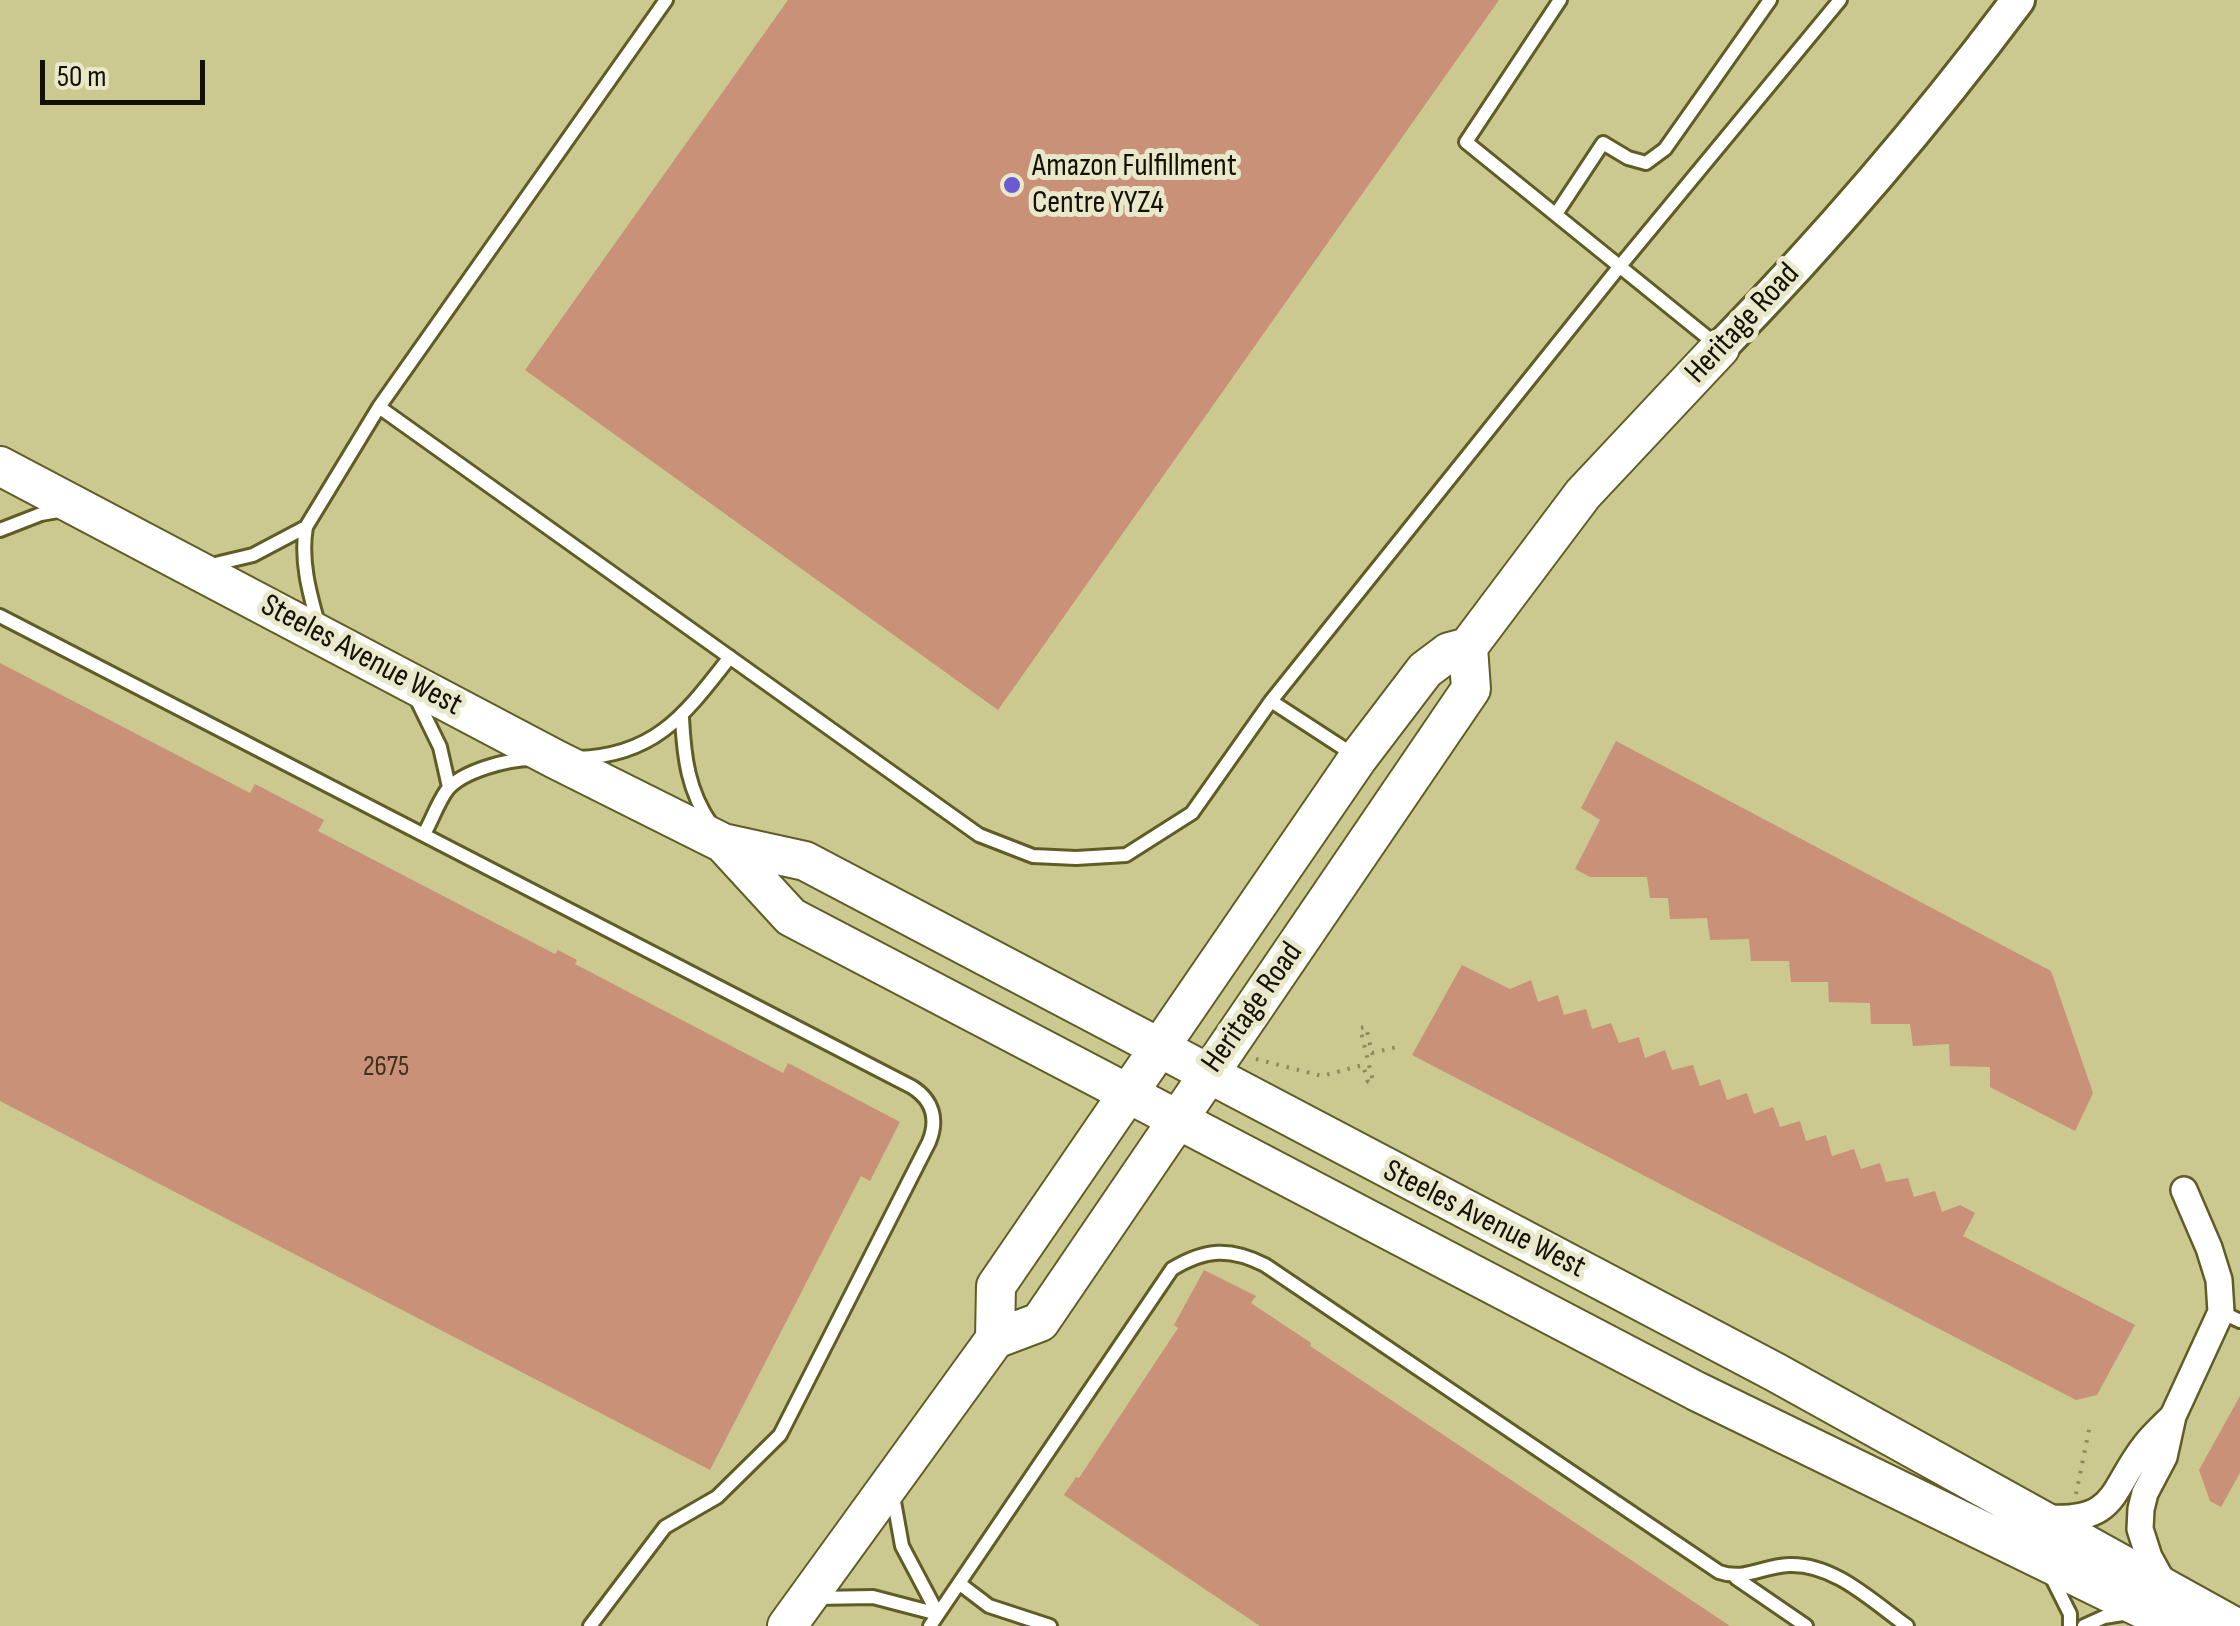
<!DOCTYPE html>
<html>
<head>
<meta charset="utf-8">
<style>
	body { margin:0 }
	#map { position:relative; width:2240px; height:1626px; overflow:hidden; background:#cbc98f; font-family:"Sofia Sans Condensed",sans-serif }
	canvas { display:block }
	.scale { position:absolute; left:40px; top:60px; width:165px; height:45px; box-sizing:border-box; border:5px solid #131100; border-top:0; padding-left:12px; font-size:30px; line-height:35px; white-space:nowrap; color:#131100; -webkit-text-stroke:8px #e9e8cb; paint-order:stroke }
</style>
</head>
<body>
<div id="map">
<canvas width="2240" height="1626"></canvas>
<div class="scale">50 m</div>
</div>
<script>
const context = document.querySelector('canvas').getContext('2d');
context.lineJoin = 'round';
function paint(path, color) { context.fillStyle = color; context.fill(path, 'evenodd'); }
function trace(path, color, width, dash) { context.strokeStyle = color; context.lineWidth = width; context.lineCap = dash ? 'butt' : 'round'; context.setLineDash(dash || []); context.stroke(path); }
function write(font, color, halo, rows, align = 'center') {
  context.font = font + ' "Sofia Sans Condensed",sans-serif'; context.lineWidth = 10; context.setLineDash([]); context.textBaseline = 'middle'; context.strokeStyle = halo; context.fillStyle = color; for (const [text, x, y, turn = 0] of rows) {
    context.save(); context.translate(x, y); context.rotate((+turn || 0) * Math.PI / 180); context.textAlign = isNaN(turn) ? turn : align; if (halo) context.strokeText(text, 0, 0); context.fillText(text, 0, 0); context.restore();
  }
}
paint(new Path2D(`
	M788,0H1499L998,710L525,370Z
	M0,663L250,793L255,784L324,820L318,831L555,954L558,950L577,960L575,964L783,1073L788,1063L900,1122L870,1181L861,1176L710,1470L0,1101Z
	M1616,741L2051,971L2093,1093L2075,1131L1990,1087V1067L1950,1066L1949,1044L1913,1046L1910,1024H1871L1870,1003L1829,1002L1828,982H1791L1789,961H1751L1749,939L1710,940L1707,918L1670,919L1668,898H1650L1647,877H1590L1575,869L1600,820L1581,808Z
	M1462,965L1510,989L1531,980L1538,1002L1558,995L1564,1015L1586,1009L1592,1029L1611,1023L1619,1043L1639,1037L1645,1058L1665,1050L1672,1070L1693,1065L1700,1086L1720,1079L1727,1100L1747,1093L1754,1114L1773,1107L1780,1127L1800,1121L1806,1141L1826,1135L1832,1156L1854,1149L1861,1169L1880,1163L1886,1182L1908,1178L1914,1197L1935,1191L1942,1212L1960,1205L1975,1213L1963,1236L2135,1325L2097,1395L2076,1400L1412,1055Z
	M1204,1270L1256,1296L1251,1303L1311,1343L1310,1346L1730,1626H1260L1064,1495L1076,1477L1079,1478L1178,1328L1174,1325Z
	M2240,1396V1473L2221,1507L2210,1501L2199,1470Z`), '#c89178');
const service = new Path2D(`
	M666,0L379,407L979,835L1033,856L1076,858L1126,855L1192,813L1271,701L1620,266L1840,0
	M1560,0L1466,142L1718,346
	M1556,214L1603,143L1628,158L1646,163L1665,149L1770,0
	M0,530L41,514L64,510
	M207,566L253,555L306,527
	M0,616L912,1087C933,1100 938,1120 929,1142L780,1435L717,1497L665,1527L590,1626
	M319,627C310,595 300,561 306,527L379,407
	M417,700L440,747L449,787
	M1271,701L1357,757
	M682,718C684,757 688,791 711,824
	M577,758C656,756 686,713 730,657
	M424,834C432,820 438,802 447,790C462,771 508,759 532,759
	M2221,1312L2240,1321
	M893,1496L902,1546L938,1614
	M2051,1576L2070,1614V1626
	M1736,1578L1806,1626
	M960,1584L989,1606L1050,1626
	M815,1598L873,1597L938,1614
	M930,1626L1172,1269C1205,1249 1230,1247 1265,1265L1719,1572C1745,1581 1762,1566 1789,1565C1834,1563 1873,1602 1907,1626
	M2084,1626L2104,1617L2129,1613`);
const minor = new Path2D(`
	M2047,1518C2119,1522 2110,1489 2146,1444C2154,1434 2164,1425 2173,1416
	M2165,1586L2149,1557L2140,1529L2141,1509L2145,1493L2164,1457L2173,1416L2221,1312L2219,1280L2209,1248L2184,1190`);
const tertiary = new Path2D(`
	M1720,348C1827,238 1926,123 2018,0`);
const secondary = new Path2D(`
	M0,466L555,759L723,843L805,861L1775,1372L2233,1626
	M723,843L791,917L1696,1391L2178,1626
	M995,1339L996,1286L1358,758L1425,670L1449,652L1468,647L1583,494L1720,348
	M787,1626L995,1339L1040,1322L1471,689L1468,647`);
trace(service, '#605c25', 18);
trace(minor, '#605c25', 30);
trace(tertiary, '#605c25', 38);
trace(secondary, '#605c25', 42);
trace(new Path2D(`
	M1256,1059L1322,1076L1363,1065L1368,1082L1373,1081L1360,1028L1366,1027L1372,1053L1397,1047
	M2076,1494L2090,1425`), '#8b895d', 4, [2.5, 8]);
trace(service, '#fff', 12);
trace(minor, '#fff', 25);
trace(tertiary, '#fff', 32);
trace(secondary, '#fff', 38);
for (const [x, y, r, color] of [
	[1012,185,10,"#6c5ad3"]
]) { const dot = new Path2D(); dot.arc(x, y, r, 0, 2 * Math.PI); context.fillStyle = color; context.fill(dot); trace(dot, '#e9e8cb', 4); }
write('28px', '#40311e', null, [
	["2675",386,1068]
]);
write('32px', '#131100', '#e9e8cb', [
	["Amazon Fulfillment",1032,167],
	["Centre YYZ4",1032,204]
], 'left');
write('32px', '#131100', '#e9e8cb', [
	["Heritage Road",1743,324,-47],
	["Steeles Avenue West",361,656,28],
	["Heritage Road",1253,1008,-55],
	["Steeles Avenue West",1484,1220,27]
]);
</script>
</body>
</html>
